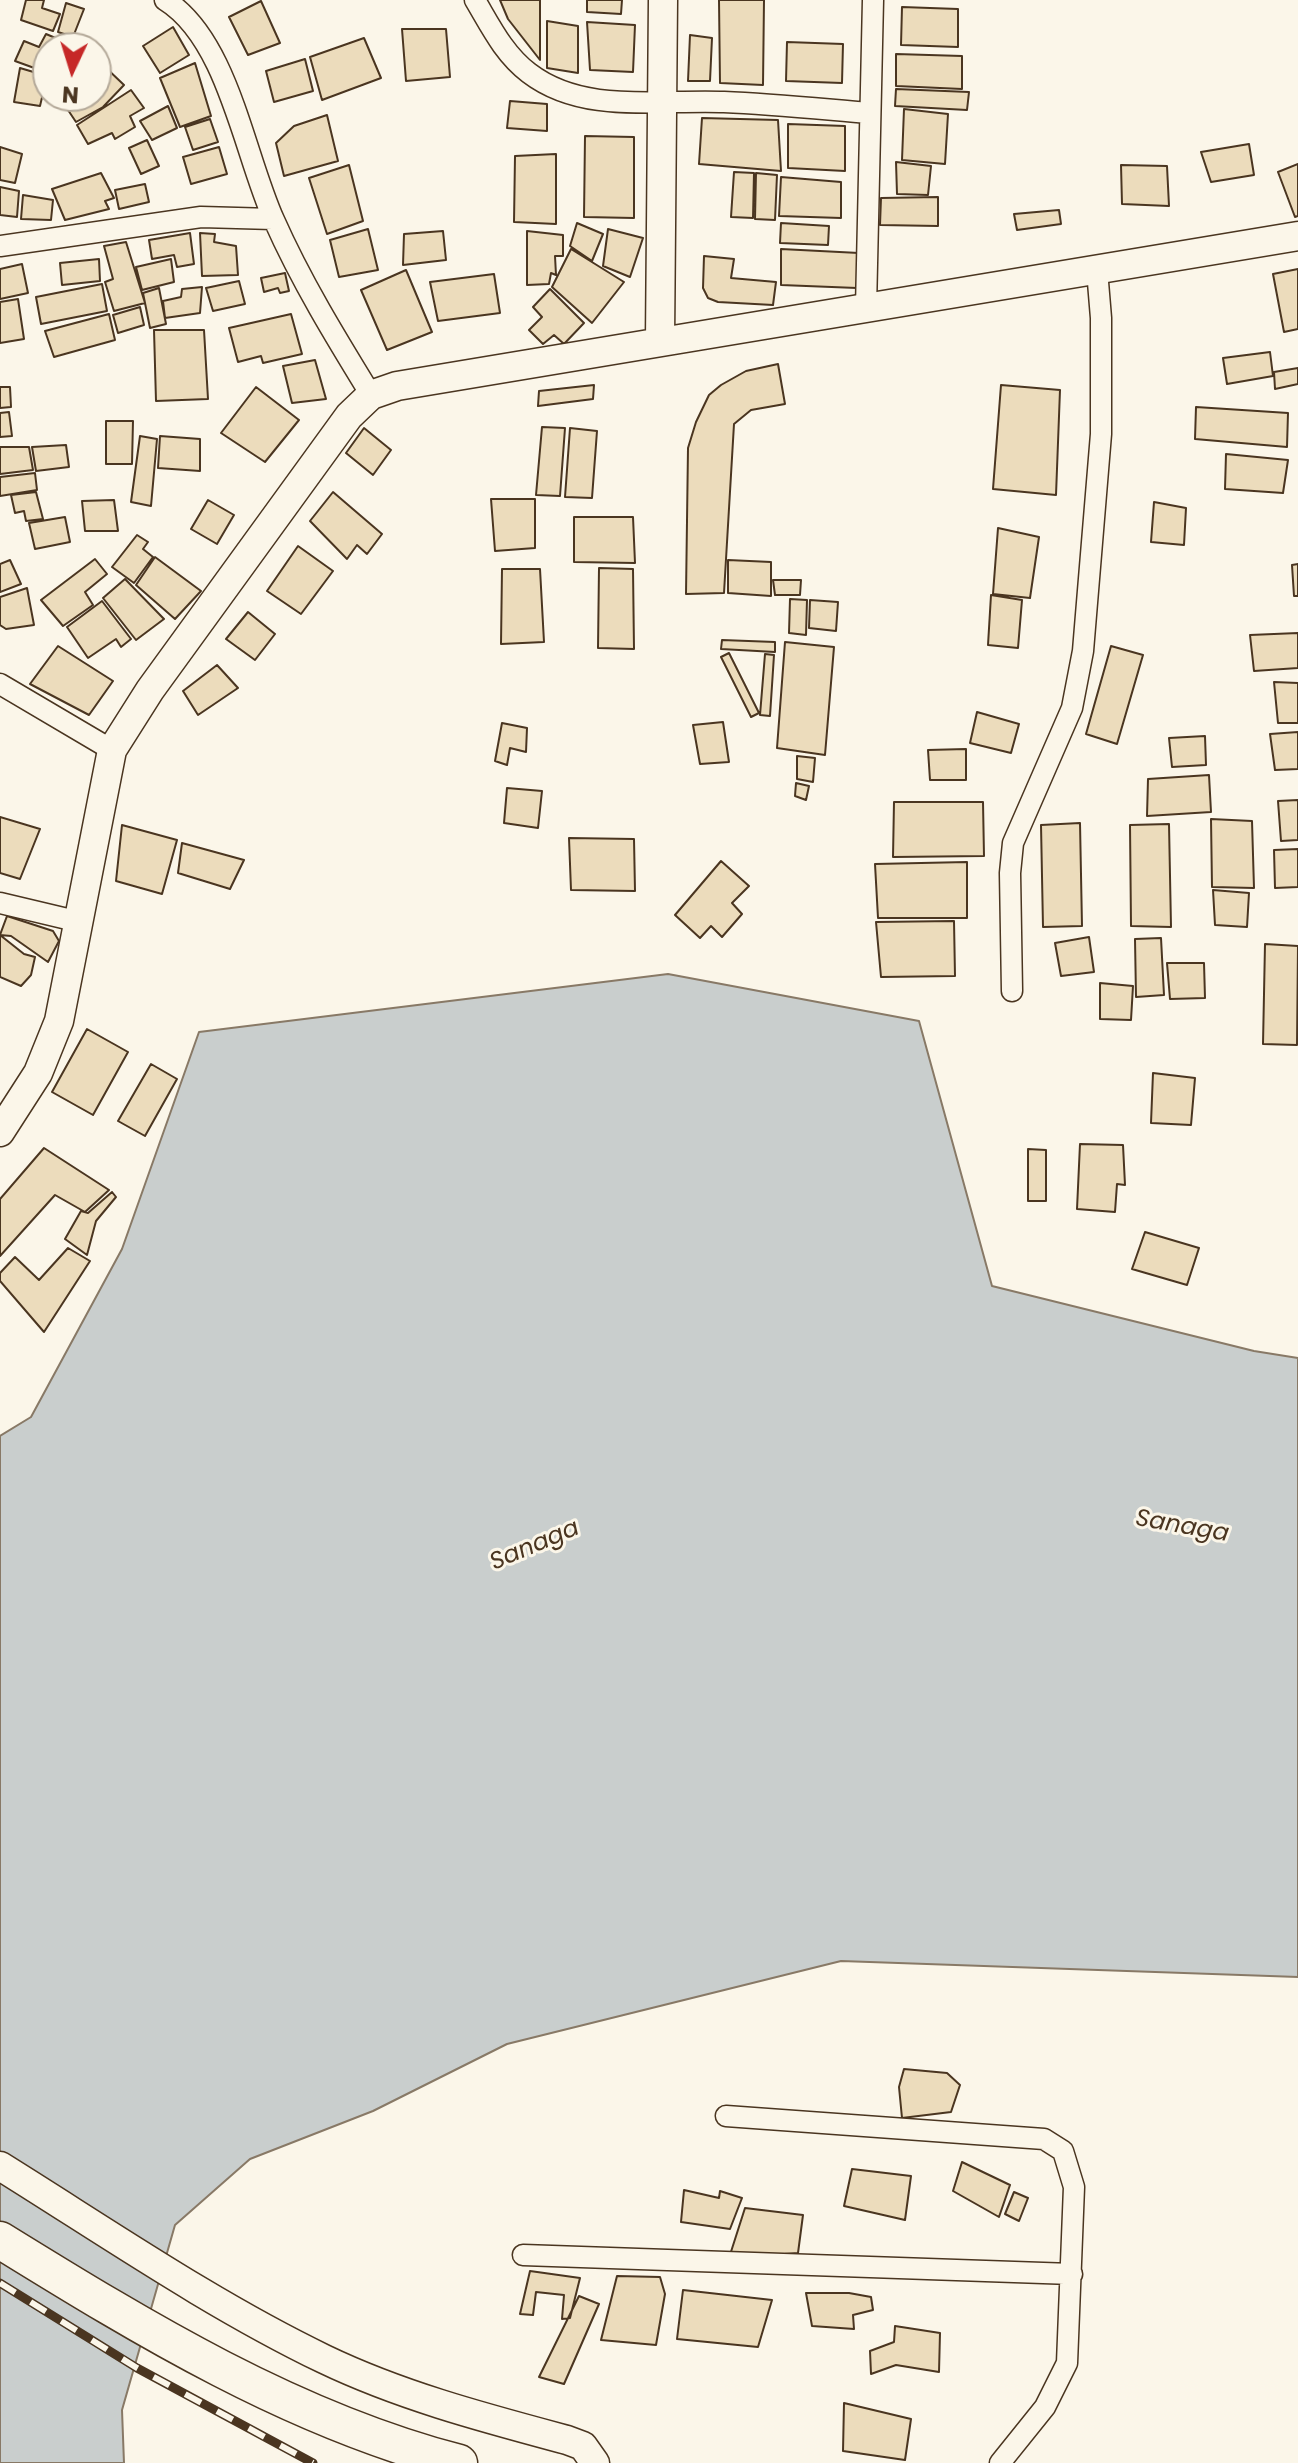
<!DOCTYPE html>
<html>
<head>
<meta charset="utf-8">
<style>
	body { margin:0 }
	#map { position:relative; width:1298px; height:2463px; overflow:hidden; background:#fbf6e9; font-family:Poppins,sans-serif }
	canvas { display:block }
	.north { position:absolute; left:32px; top:32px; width:80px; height:80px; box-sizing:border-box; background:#fbf6e9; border:2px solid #b4a999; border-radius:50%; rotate:184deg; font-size:22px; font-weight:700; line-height:32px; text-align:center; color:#4a3520 }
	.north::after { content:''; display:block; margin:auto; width:28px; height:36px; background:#c62828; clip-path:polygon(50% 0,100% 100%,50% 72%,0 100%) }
</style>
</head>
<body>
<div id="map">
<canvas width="1298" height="2463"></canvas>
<div class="north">N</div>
</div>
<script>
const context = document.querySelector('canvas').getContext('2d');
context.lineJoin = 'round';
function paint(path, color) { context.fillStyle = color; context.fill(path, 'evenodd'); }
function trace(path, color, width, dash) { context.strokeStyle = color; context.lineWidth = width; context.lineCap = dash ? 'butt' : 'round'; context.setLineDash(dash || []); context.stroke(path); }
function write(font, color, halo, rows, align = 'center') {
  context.font = font + ' Poppins,sans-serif'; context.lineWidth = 6; context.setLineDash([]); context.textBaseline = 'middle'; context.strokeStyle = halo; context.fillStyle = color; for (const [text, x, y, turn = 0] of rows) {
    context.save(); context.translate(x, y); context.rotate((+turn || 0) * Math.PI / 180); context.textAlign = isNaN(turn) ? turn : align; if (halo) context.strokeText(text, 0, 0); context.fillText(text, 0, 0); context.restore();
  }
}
const water = new Path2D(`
	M668,974L919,1021L992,1286L1254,1351L1298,1358V1977L841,1961L507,2044L373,2111L250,2159L175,2225L122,2410L124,2463H0V1436L31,1417L122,1249L199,1032Z`);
paint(water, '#c9cecd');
trace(water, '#887966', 2);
const building = new Path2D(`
	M26,0H44L42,8L60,14L53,31L21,20Z
	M500,0H540V60L508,19Z
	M587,0H622L621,14L587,12Z
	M719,0H764L763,85L720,83Z
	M261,1L280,43L248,55L229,17Z
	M66,3L84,9L73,37L58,32Z
	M902,7L958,9V47L901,45Z
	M547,21L578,26V73L547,68Z
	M587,22L635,25L633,72L590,70Z
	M173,27L189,55L160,73L143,46Z
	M402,29H446L450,77L406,81Z
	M46,34L70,44L68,48H48V73L15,61L24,41L39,47Z
	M690,35L712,38L710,81H688Z
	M364,38L381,78L322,100L310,57Z
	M787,42L843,44L842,83L786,81Z
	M896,54L962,56V89L896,86Z
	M305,59L313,91L274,102L266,71Z
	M195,63L211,116L180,127L160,78Z
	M102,64L124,85L103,107L76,122L64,104L72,96H96V71Z
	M20,68L47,76L40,106L14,102Z
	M896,89L969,92L967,110L895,106Z
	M131,90L144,108L130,116L135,127L115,139L112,133L88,144L77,125Z
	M510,101L547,104V131L507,128Z
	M168,106L177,128L152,140L140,121Z
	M904,109L948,114L945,164L902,160Z
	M327,115L338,161L284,176L276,143L294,126Z
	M702,118L778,120L781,171L699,164Z
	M210,119L218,142L193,150L185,127Z
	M788,124L845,126V171L788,168Z
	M585,136L634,137V218L584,217Z
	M147,140L159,166L141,174L129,148Z
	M1249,144L1254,175L1211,182L1201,152Z
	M0,147L22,154L15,183L0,180Z
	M219,147L227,174L191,184L183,157Z
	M556,154V224L514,222L515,156Z
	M896,162L931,166L928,195L897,194Z
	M1298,164V216L1295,217L1278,172Z
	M349,165L363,221L327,234L309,178Z
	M1121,165L1167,166L1169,206L1122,204Z
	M734,172L754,173L753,218L731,217Z
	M101,173L114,198L105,201L109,209L65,220L52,189Z
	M756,173L777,175L775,220L755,219Z
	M781,177L841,182V218L779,216Z
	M145,184L149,202L119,209L115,190Z
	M0,187L19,191L17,217L0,215Z
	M23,195L53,200L51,220L21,219Z
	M938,197V226L880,225L881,198Z
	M1059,210L1061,224L1017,230L1014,214Z
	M577,223L603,234L592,261L570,246Z
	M781,223L829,226L828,245L780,243Z
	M368,229L378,270L339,277L330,240Z
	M608,229L643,238L630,277L603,266Z
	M443,231L446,260L403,265L404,234Z
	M527,231L563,235V256H555L556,275L551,273L549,284L527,285Z
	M190,233L194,264L177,267L174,255L152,259L149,240Z
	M200,233L215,234L214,242L236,246L238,275L202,276Z
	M126,242L145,303L114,311L105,282L113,279L104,246Z
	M571,249L624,282L592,323L552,287Z
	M781,249L859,253L857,288L781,285Z
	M704,256L734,259L731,278L776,282L773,305L718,302L708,298L703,288Z
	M99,259L100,281L62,285L60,263Z
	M171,259L174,282L142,290L136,267Z
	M22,264L28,293L0,299V269Z
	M1298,269V329L1284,332L1273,274Z
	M406,270L432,332L387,350L361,290Z
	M285,273L289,291L280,293L278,288L264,292L261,278Z
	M494,274L500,313L438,321L430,282Z
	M239,281L245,304L213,311L206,288Z
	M102,284L107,311L41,324L36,297Z
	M202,287L200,313L165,318L163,301L181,297L182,289Z
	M159,288L166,324L150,328L143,293Z
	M550,289L584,323L564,344L554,335L543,344L529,330L542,317L533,307Z
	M18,299L24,339L0,343V302Z
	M140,307L144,325L118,333L113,315Z
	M109,314L115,340L54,357L45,331Z
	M291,314L302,354L263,363L261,356L238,362L229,328Z
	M154,330H204L208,399L156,401Z
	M1270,352L1273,376L1227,384L1223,358Z
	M315,360L326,399L292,403L283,366Z
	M778,364L785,404L751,410L734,424L724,593L686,594L688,448L696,422L709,395L721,385L746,371Z
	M1298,368V384L1275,389L1274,372Z
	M594,385L593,399L538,406L539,391Z
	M1001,385L1060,390L1056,495L993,489Z
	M0,387H10L11,407L0,408Z
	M256,387L299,420L265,462L221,433Z
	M1196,407L1288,413L1287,447L1195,439Z
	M9,412L12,436L0,437V413Z
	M106,421H133L132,464H106Z
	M542,427L565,428L560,496L536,495Z
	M364,428L391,450L373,475L346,453Z
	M570,428L597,431L592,498L565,497Z
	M140,436L157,439L151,506L131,502Z
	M160,436L200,439V471L158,468Z
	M66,445L69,467L36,471L32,447Z
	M0,447H29L33,470L0,474Z
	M1226,454L1288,460L1283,493L1225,489Z
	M35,473L37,490L0,496V477Z
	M36,492L43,519L26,521L24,511L15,513L11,495Z
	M333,492L382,534L367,554L357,545L347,559L310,521Z
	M491,499H535V548L495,551Z
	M114,500L118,531H85L82,501Z
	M208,500L234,515L217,544L191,529Z
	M1154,502L1186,508L1184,545L1151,542Z
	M65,517L70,542L35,549L29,523Z
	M574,517H633L635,563L574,562Z
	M998,528L1039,537L1030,598L993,594Z
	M137,535L148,542L143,549L153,557L134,583L112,567Z
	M298,546L333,571L301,614L267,591Z
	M155,557L201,591L175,619L136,585Z
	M95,559L107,574L85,592L93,605L63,626L41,600Z
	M10,560L21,584L0,592V564Z
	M728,560L771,562V596L728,593Z
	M1298,564V596H1294L1292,565Z
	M599,568L633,569L634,649L598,648Z
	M502,569H540L544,642L501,644Z
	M125,579L164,619L136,640L103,598Z
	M773,580H801L800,595H775Z
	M27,588L34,625L6,629L0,625V597Z
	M991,595L1022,600L1018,648L988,645Z
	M790,599L807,600L806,635L789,633Z
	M810,600L838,602L836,631L809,628Z
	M102,601L131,639L121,647L116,639L88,658L67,627Z
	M248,612L275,634L255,660L226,639Z
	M1298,633V668L1254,671L1250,635Z
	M722,640L775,642V652L721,649Z
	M785,642L834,647L825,755L777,748Z
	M58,646L113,681L89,715L30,684Z
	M1111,646L1143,655L1117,744L1086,734Z
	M729,653L759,713L751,717L721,657Z
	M765,654L774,655L770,716L760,715Z
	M217,665L238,688L198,715L183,691Z
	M1274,682L1298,683V723H1278Z
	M977,712L1019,724L1011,753L970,743Z
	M723,722L729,762L700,764L693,725Z
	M502,723L527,728L526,752L510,748L507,765L495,761Z
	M1298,732V769L1275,770L1270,734Z
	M1205,736L1206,765L1172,767L1169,738Z
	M966,749V780H930L928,750Z
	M797,756L815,758L813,782L797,779Z
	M1209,775L1211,812L1147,816L1148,779Z
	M796,783L809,786L806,800L795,796Z
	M507,788L542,791L538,828L504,823Z
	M1298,800V840L1281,841L1278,801Z
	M894,802H983L984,856L893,857Z
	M0,817L40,829L20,879L0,873Z
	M1211,819L1252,821L1254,888L1212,887Z
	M1080,823L1082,926L1043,927L1041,825Z
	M1169,824L1171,927L1131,926L1130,825Z
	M122,825L177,840L162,894L116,881Z
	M569,838L634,839L635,891L571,890Z
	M182,843L244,860L230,889L178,873Z
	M1298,849V887L1275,888L1274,850Z
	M721,861L749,886L732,903L742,914L722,937L711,926L700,938L675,915Z
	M967,862V918H878L875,864Z
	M1213,890L1249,893L1247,927L1215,925Z
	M7,916L53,931L59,941L48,962L11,936L0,935Z
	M954,921L955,976L881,977L876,922Z
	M0,935L24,954L35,957L31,975L21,986L0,977Z
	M1089,937L1094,972L1061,976L1055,943Z
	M1161,938L1164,995L1136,997L1135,939Z
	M1265,944L1298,946L1297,1045L1263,1044Z
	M1167,963H1204L1205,998L1170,999Z
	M1100,983L1133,986L1131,1020L1100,1019Z
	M87,1029L128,1052L93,1115L52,1092Z
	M151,1064L177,1079L145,1136L118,1121Z
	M1153,1073L1195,1078L1191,1125L1151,1123Z
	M1080,1144L1123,1145L1125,1185L1117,1184L1115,1212L1077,1209Z
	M44,1148L109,1190L85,1212L55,1195L0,1256V1199Z
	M1028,1149L1046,1150V1201H1028Z
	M112,1192L116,1197L96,1221L87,1255L65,1239L81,1211L88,1213Z
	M1145,1232L1199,1248L1187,1285L1132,1269Z
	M68,1248L90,1261L44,1332L0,1281V1273L15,1257L39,1280Z
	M904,2069L947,2073L960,2085L951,2112L902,2118L899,2087Z
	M962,2162L1010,2185L999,2217L953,2191Z
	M852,2169L911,2176L905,2220L844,2206Z
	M684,2190L719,2198L720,2191L742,2198L730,2229L681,2222Z
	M1014,2192L1028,2198L1019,2221L1005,2214Z
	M745,2208L803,2215L798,2253L729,2258Z
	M530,2271L580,2278L570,2318L562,2319L564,2295L536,2292L533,2315L520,2314Z
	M617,2276L660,2277L665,2294L656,2345L601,2340Z
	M683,2290L772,2300L758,2347L677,2339Z
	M806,2293H849L871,2297L873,2310L853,2315L854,2329L812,2326Z
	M579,2296L599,2304L564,2384L539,2377Z
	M895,2326L940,2333L939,2372L896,2365L871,2374L870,2351L894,2342Z
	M844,2403L911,2419L905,2460L843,2451Z`);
paint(building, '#ecdcbc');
trace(building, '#4a3520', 2);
const street = new Path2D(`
	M165,0C228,39 244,154 274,220C301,281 336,338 371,395
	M475,0C491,27 504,54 529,73C584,115 660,99 724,102C773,104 821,109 870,113
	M0,246L201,217L273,219
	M866,308L873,0
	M0,684L112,750
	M0,903L80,922
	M1012,991L1010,873L1013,843L1072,708L1083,651L1101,434V318L1097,270
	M726,2116L1044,2139L1063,2151L1074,2187L1067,2363L1045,2407L1000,2463
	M523,2255L1072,2274`);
const secondary = new Path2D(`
	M660,340L663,0
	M0,1132L38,1073L59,1021L112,750L150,690L349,416L371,395L397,386L1298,236
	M0,2166C106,2232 212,2305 324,2359C401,2396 485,2418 567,2440L583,2446L595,2463`);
const highway = new Path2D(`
	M0,2240C144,2329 293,2420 459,2463`);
trace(street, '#4a3520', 23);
trace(secondary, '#4a3520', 31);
trace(highway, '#4a3520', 39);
trace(street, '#fbf6e9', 20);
trace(secondary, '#fbf6e9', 28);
trace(highway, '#fbf6e9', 36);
const rail = new Path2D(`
	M0,2283L137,2368L313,2463`);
trace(rail, '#4a3520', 9);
trace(rail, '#fbf6e9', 6, [18]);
write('italic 24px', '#4a3520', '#fbf6e9', [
	["Sanaga",1182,1527,10],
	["Sanaga",535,1546,-23]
]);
</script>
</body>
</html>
